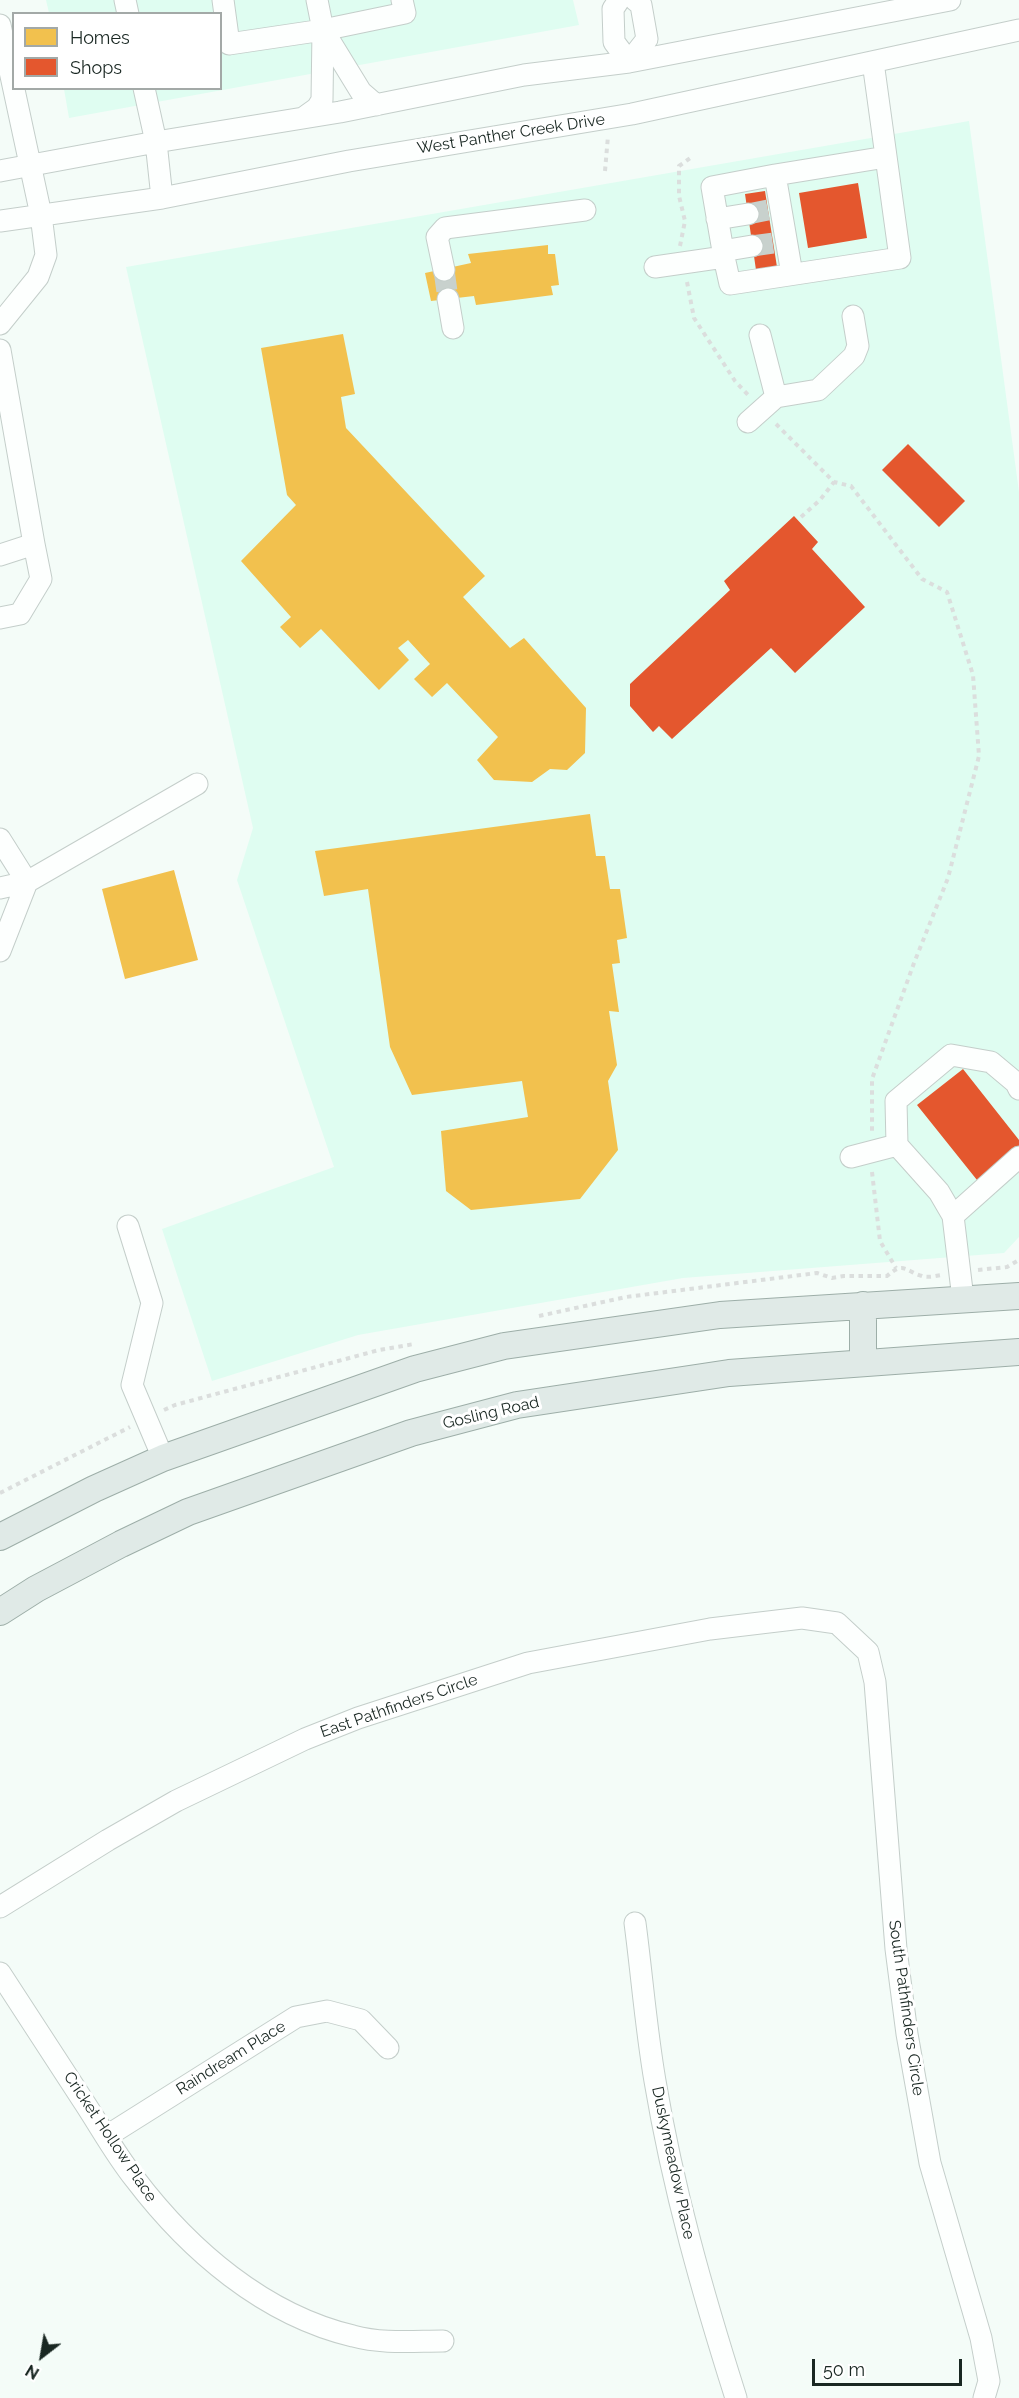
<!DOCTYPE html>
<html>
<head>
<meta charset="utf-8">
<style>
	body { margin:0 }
	#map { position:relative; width:1019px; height:2398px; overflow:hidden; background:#f4fcf8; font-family:Raleway,sans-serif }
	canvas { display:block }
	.legend { position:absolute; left:12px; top:12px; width:210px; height:78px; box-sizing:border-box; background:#fff; border:2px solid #a3a9a7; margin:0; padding:8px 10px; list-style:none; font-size:18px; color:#192722 }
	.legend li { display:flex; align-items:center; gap:12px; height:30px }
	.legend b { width:30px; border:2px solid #a3a9a7 }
	.north { position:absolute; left:12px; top:2326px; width:60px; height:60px; -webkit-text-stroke:4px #fff; paint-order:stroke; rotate:211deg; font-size:16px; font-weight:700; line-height:24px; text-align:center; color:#192722 }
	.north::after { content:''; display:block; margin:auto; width:21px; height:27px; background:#192722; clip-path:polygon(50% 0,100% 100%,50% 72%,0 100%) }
	.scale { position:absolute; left:812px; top:2359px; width:150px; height:27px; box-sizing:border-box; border:3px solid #192722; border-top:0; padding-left:8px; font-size:18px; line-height:21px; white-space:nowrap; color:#192722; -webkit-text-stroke:4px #fff; paint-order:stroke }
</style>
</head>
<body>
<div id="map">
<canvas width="1019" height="2398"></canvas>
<ul class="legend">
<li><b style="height:16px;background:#f2c14e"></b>Homes</li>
<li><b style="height:16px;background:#e4572e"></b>Shops</li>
</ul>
<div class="north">N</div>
<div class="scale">50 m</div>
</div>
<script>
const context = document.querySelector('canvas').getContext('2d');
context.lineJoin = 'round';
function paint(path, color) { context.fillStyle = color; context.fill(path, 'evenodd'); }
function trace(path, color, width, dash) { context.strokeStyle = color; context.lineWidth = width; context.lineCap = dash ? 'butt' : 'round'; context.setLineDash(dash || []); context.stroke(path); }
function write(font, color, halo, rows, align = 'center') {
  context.font = font + ' Raleway,sans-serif'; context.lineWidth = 6; context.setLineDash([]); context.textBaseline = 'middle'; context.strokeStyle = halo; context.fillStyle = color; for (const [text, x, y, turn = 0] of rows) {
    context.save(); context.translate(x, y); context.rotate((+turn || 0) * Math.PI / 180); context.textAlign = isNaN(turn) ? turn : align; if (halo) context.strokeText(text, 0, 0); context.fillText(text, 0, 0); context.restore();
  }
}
paint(new Path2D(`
	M46,0H573L579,25L69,118L64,89L220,88V14L49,13Z
	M969,121L1019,492V1237L1004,1253L683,1278L358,1335L212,1381L162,1229L334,1167L237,880L253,828L126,267Z`), '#dffdf1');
paint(new Path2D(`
	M548,245V254H555L559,285L551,286L553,295L476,305L474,296L431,301L425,273L471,263L468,254Z
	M343,334L355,394L341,397L346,428L485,576L463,597L510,648L524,638L586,708L585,753L567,770L550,769L532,782L494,780L477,760L498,737L447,683L432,697L414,679L430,664L408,640L398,648L409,660L379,690L321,629L300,648L280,627L291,617L241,561L296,505L287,495L261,348Z
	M590,814L596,856H605L610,889H620L627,938L617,940L620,963L612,964L619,1012L609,1011L617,1065L608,1081L618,1150L580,1199L471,1210L446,1191L441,1131L528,1117L522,1081L412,1095L390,1047L368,889L324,896L315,851Z
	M174,870L198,960L125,979L102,889Z`), '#f2c14e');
paint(new Path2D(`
	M858,183L867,238L808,248L799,193Z
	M765,191L777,267L756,270L745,194Z
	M908,444L965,501L939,527L882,470Z
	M794,516L818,542L812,549L865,607L795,673L771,648L672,739L659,726L653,732L630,706V684L730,590L724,581Z
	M963,1069L1019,1140V1147L977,1180L917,1105Z`), '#e4572e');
trace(new Path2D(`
	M748,214L768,210
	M752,246L773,243
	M444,270L448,299`), '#c8d1cd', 21, [21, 10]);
const minor = new Path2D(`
	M125,0L128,14
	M223,0L229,44L323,30L405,13L402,0
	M619,0L613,9L614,42L629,62
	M0,25L41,215L46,255L38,277L0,324
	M323,30L361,92L376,105
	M629,62L647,39L641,5L635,0
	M144,88L156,142L162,198
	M303,118L317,108L322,100L323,30L317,0
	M0,171L156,142L340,112L524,75L629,62L950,0
	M717,219L748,214
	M0,221L162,198L349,161L632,114L1019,30
	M722,251L752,246
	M724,257L712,187L775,175
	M655,267L724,257L730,284L900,258L873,62
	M444,270L437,237L445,228L585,210
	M792,274L775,175L886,157
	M448,299L453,328
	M760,335L776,397
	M0,350L34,544L0,555
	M748,422L776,397L818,390L854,356L858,346L853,316
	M0,618L20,614L41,579L34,544
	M0,839L27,882
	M0,888L27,882L197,784
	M0,951L27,882
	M897,1145L896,1101L951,1055L991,1062L1016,1083L1019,1089
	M851,1157L897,1145L939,1192L953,1216L963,1299
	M953,1216L1019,1157
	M128,1226L152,1303L132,1385L163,1458
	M0,1907L108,1840L176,1801L305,1739L358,1718L528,1663L710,1629L802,1618L837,1623L868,1652L875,1682L896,1949L907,2034L930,2163L981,2338L989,2381L984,2398
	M635,1923C642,1976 646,2029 655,2081C673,2189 703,2294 736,2398
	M0,1973C27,2015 55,2057 82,2099C100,2126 115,2154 135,2179C189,2250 264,2315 353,2336C382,2344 413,2341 443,2341
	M107,2136L296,2017L327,2011L361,2020L388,2048`);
const major = new Path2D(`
	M863,1305V1363
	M0,1537L94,1489L163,1458L415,1369L504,1346L720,1315L1019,1296
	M0,1612L36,1589L121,1544L188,1512L411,1433L517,1405L729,1373L1019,1352`);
trace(minor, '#c4ceca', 23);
trace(major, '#9daea8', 28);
trace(new Path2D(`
	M605,171L608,136
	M680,246L685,221L679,196V166L693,156
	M687,282L694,318L735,381L750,397
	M776,424L834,482L851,486L922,579L947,592L973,675L979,756L948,878L914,963L872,1079V1131
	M801,517L820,500L834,482
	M872,1172L880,1241L896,1268
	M978,1270L1007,1267L1019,1260
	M539,1316L626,1297L817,1273L832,1278L844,1276H887C904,1261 905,1271 922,1276C927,1278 935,1276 941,1275
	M164,1410L175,1405L379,1350L414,1344
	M0,1493L130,1427`), '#dbdedd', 4, [4.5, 4.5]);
trace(minor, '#fdfffe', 21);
trace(major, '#e0eae7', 26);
write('16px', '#192722', '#fff', [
	["West Panther Creek Drive",511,134,-9],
	["Gosling Road",491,1413,-13],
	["East Pathfinders Circle",399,1706,-19],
	["South Pathfinders Circle",906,2008,82],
	["Raindream Place",231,2058,-32],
	["Cricket Hollow Place",110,2137,56],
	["Duskymeadow Place",673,2163,78]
]);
</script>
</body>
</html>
